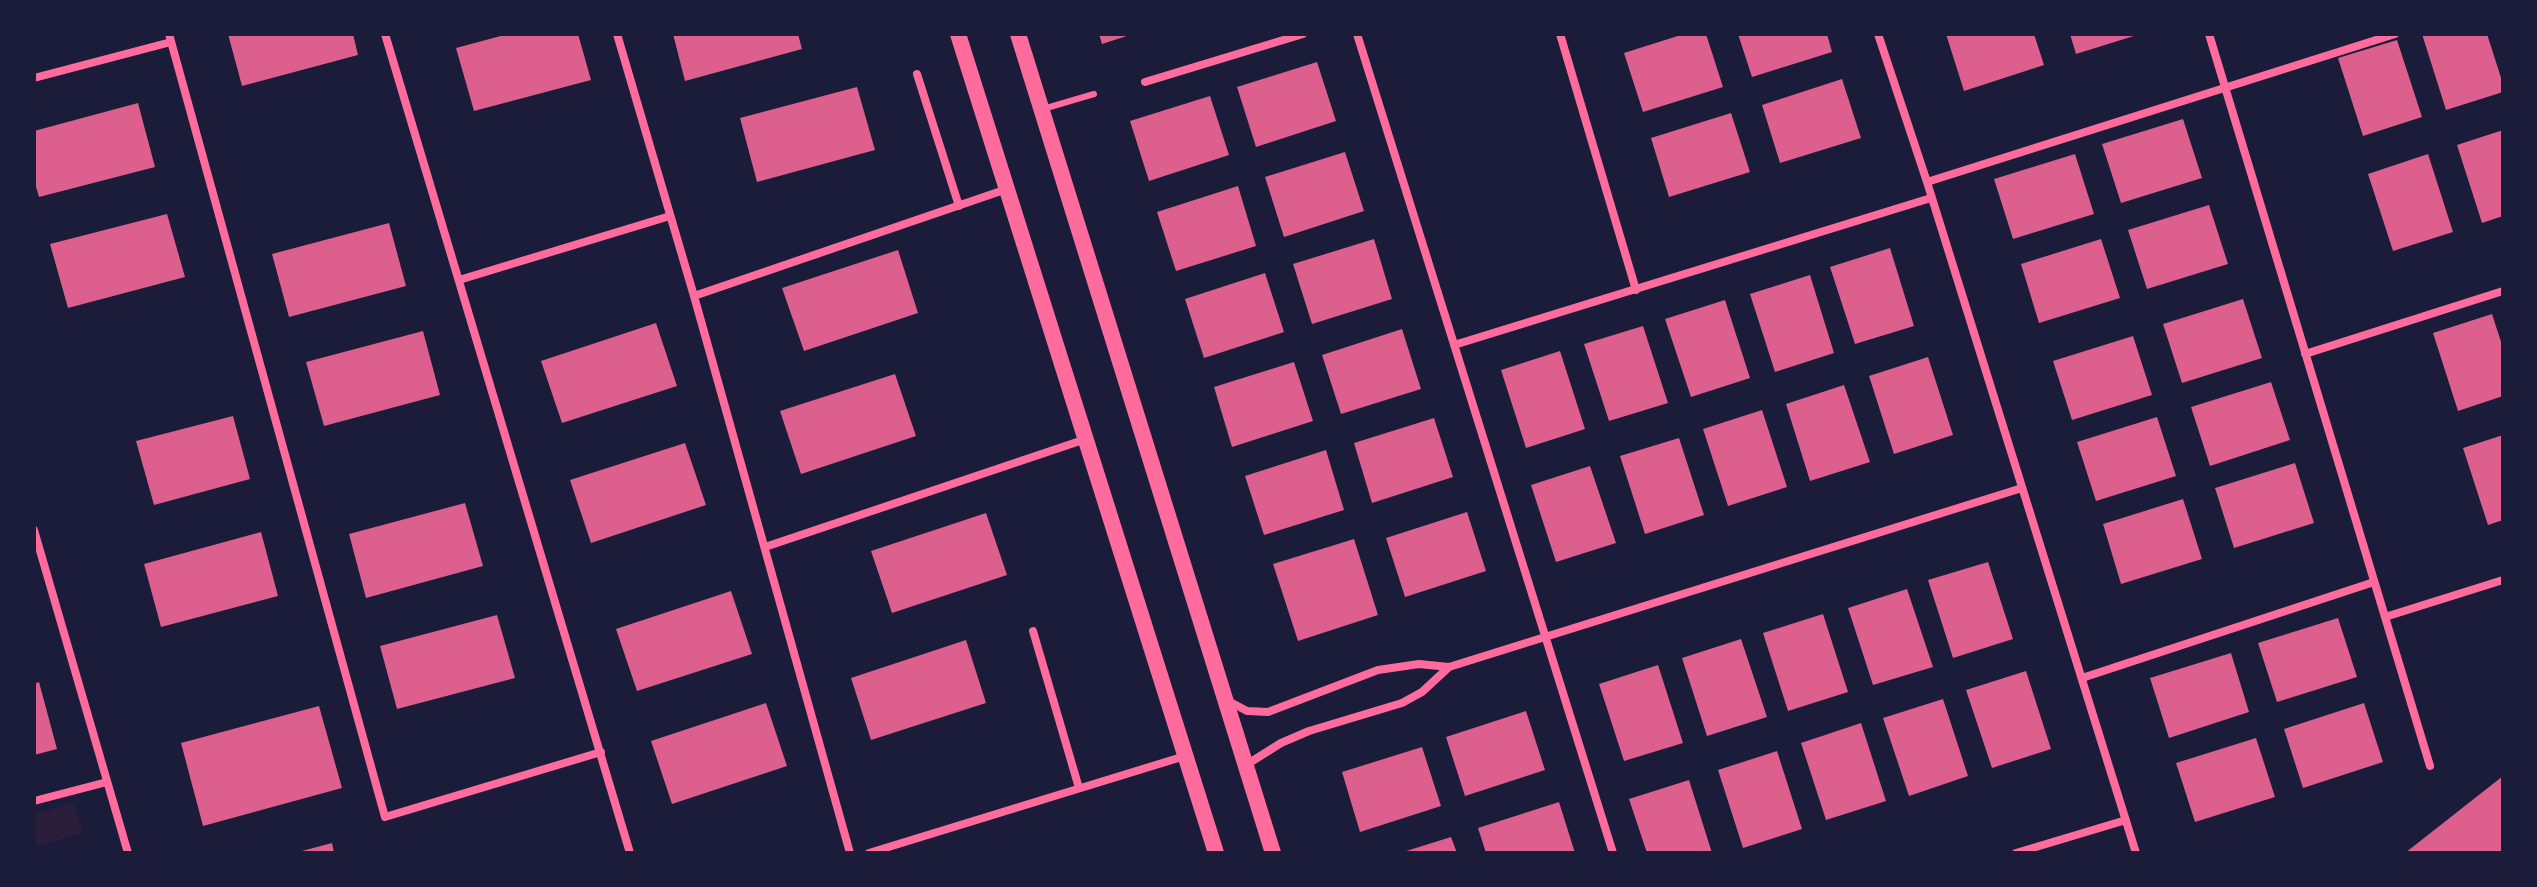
<!DOCTYPE html>
<html>
<head>
<meta charset="utf-8">
<style>
	body { margin:0 }
	#map { position:relative; width:2537px; height:887px; overflow:hidden; background:#1b1b3a; font-family:Roboto,sans-serif }
	canvas { display:block }
	.frame { position:absolute; inset:0; border:36px solid #1b1b3a; pointer-events:none }
</style>
</head>
<body>
<div id="map">
<canvas width="2537" height="887"></canvas>
<div class="frame"></div>
</div>
<script>
const context = document.querySelector('canvas').getContext('2d');
context.lineJoin = 'round';
function paint(path, color) { context.fillStyle = color; context.fill(path, 'evenodd'); }
function trace(path, color, width, dash) { context.strokeStyle = color; context.lineWidth = width; context.lineCap = dash ? 'butt' : 'round'; context.setLineDash(dash || []); context.stroke(path); }
paint(new Path2D(`
	M73,803L83,833L34,847V814Z`), '#2a1e3b');
paint(new Path2D(`
	M228,34H353L358,55L242,86Z
	M508,34H578L591,80L474,111L456,48Z
	M673,34H798L802,49L685,81Z
	M1099,34H1130V35L1102,44Z
	M1684,34H1706L1723,87L1643,112L1624,53Z
	M1738,34H1827L1832,52L1752,77Z
	M1946,34H2034L2044,65L1964,91Z
	M2070,34H2137V35L2076,54Z
	M2422,34H2487L2503,84V92L2446,110Z
	M2397,40L2422,117L2363,136L2338,58Z
	M1317,62L1336,121L1256,147L1237,87Z
	M1842,79L1861,138L1780,163L1762,105Z
	M857,87L875,150L757,182L740,118Z
	M1210,96L1229,155L1149,181L1130,121Z
	M138,103L155,167L39,197L34,180V131Z
	M1731,113L1750,172L1669,197L1651,138Z
	M2183,119L2202,178L2121,203L2102,144Z
	M2503,130V216L2482,223L2457,145Z
	M1345,152L1364,211L1284,237L1265,177Z
	M2075,154L2094,214L2013,239L1994,179Z
	M2428,154L2453,232L2393,251L2368,174Z
	M1238,186L1256,246L1176,271L1157,212Z
	M2209,205L2228,264L2147,289L2128,230Z
	M167,214L185,277L68,308L50,244Z
	M389,223L406,286L289,317L272,254Z
	M1374,239L1392,299L1312,324L1293,264Z
	M2101,239L2120,298L2039,323L2021,264Z
	M1890,248L1914,326L1855,344L1830,267Z
	M898,250L918,313L804,351L782,288Z
	M1265,273L1284,332L1204,358L1185,299Z
	M1810,275L1834,353L1775,372L1750,294Z
	M2243,299L2262,358L2182,383L2163,324Z
	M1725,300L1750,378L1691,397L1665,319Z
	M2492,314L2503,348V396L2458,411L2433,333Z
	M656,323L677,386L562,423L541,361Z
	M1643,326L1668,403L1609,421L1584,344Z
	M1402,329L1421,389L1341,414L1322,355Z
	M423,331L440,395L324,426L306,362Z
	M2133,336L2152,395L2072,420L2053,361Z
	M1560,351L1585,429L1526,448L1501,370Z
	M1928,357L1953,435L1894,454L1869,376Z
	M1294,362L1313,421L1232,447L1214,387Z
	M895,374L916,436L801,474L780,411Z
	M2271,382L2290,440L2210,466L2191,407Z
	M1844,385L1870,462L1810,481L1786,404Z
	M1762,410L1787,487L1728,506L1703,429Z
	M233,416L250,479L154,505L136,441Z
	M2157,417L2176,476L2096,501L2077,442Z
	M1434,418L1453,477L1372,503L1354,443Z
	M2503,435V520L2488,525L2463,448Z
	M1679,438L1704,515L1645,534L1620,456Z
	M685,443L706,505L591,543L570,480Z
	M1326,450L1344,510L1264,535L1245,476Z
	M2295,463L2314,523L2234,548L2215,488Z
	M1590,466L1616,543L1556,562L1531,485Z
	M2183,499L2202,559L2121,584L2103,524Z
	M465,503L483,566L366,598L349,534Z
	M1467,512L1486,571L1405,597L1386,538Z
	M986,513L1007,575L892,613L871,551Z
	M261,532L278,596L161,627L144,564Z
	M1354,539L1378,615L1298,641L1273,564Z
	M1988,562L2013,639L1953,658L1928,580Z
	M1907,589L1933,667L1873,685L1848,608Z
	M731,591L752,654L637,691L616,629Z
	M1823,614L1848,692L1788,711L1763,633Z
	M497,615L515,678L397,709L380,646Z
	M2338,618L2357,677L2277,702L2258,643Z
	M1741,639L1767,717L1707,736L1682,658Z
	M966,640L986,703L871,740L851,678Z
	M2231,653L2249,712L2169,738L2150,678Z
	M1658,665L1683,743L1624,761L1599,684Z
	M2026,671L2051,749L1992,768L1966,690Z
	M39,682L57,749L34,755V684Z
	M1943,699L1968,776L1909,796L1883,718Z
	M766,703L787,766L672,804L651,741Z
	M2364,703L2383,762L2303,788L2284,729Z
	M319,706L342,788L203,826L181,743Z
	M1526,711L1545,770L1465,796L1446,737Z
	M1861,723L1886,801L1826,820L1801,743Z
	M2256,738L2275,797L2195,822L2176,763Z
	M1422,747L1441,806L1360,832L1342,772Z
	M1777,751L1802,829L1743,848L1718,770Z
	M2503,776V853H2405Z
	M1689,780L1712,853H1647L1629,799Z
	M1559,802L1575,853H1486L1478,828Z
	M1451,837L1457,853H1403V852Z
	M332,843L334,853H298V852Z`), '#dd5f8e');
trace(new Path2D(`
	M1043,109L1094,94`), '#ff6b9d', 6);
trace(new Path2D(`
	M169,34L385,817L601,752
	M385,34L630,853
	M617,34L694,296L850,853
	M1357,34L1613,853
	M1560,34L1636,290
	M1878,34L1927,182L2136,853
	M2209,34L2430,766
	M917,74L959,206
	M34,78L171,42
	M1145,82L1303,34
	M1927,182L2395,34
	M459,280L670,216
	M694,296L1007,189
	M1454,345L1931,198
	M2305,354L2503,291
	M34,530L128,853
	M765,547L1086,439
	M2385,617L2503,580
	M1033,631L1079,788
	M2082,678L2374,582
	M1230,702L1247,711L1268,712L1378,670L1419,664L1449,667L2022,488
	M1246,765L1281,743L1309,731L1402,703L1422,692L1449,667
	M34,801L107,782
	M869,853L1185,756
	M2016,853L2126,820`), '#ff6b9d', 8);
trace(new Path2D(`
	M958,34L1216,853
	M1018,34L1273,853`), '#ff6b9d', 16);
</script>
</body>
</html>
